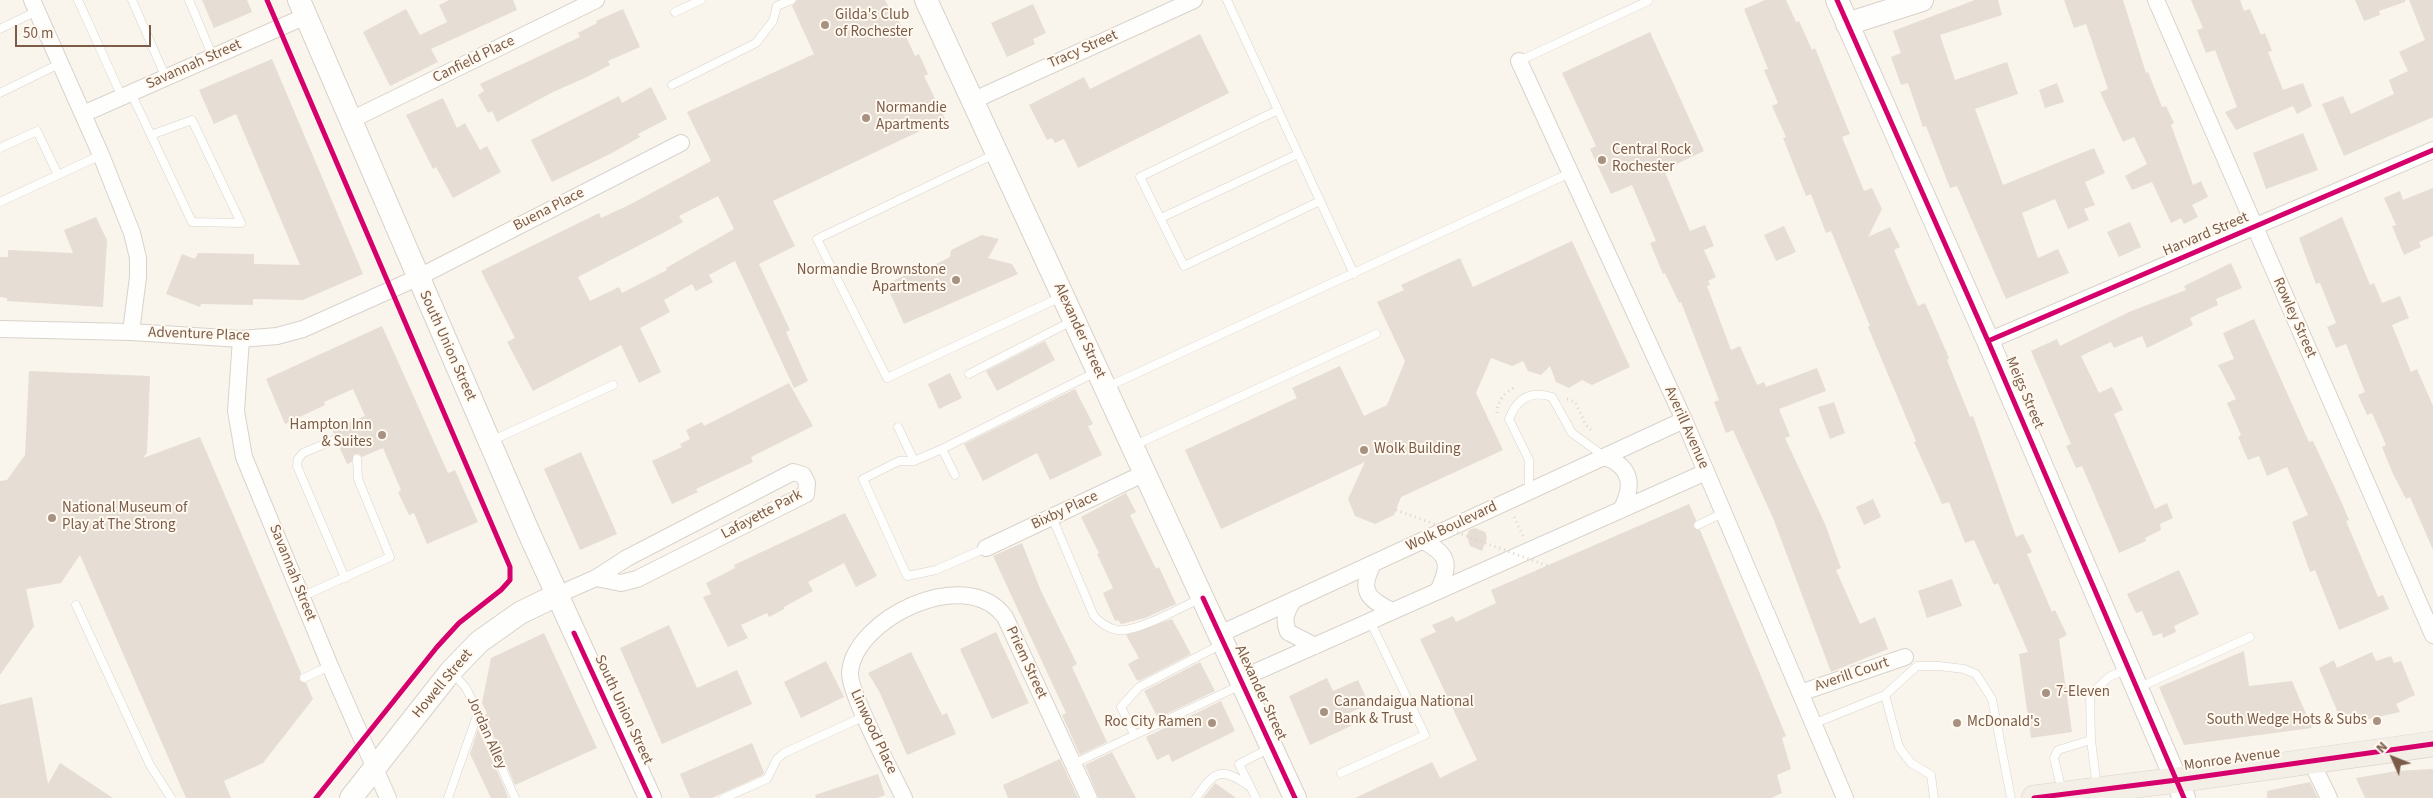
<!DOCTYPE html>
<html>
<head>
<meta charset="utf-8">
<style>
	body { margin:0 }
	#map { position:relative; width:2433px; height:798px; overflow:hidden; background:#f9f5ed; font-family:"Source Sans 3",sans-serif }
	canvas { display:block }
	.north { position:absolute; left:2368px; top:733px; width:50px; height:50px; -webkit-text-stroke:4px #fff9f0; paint-order:stroke; rotate:314deg; font-size:14px; font-weight:700; line-height:20px; text-align:center; color:#7b5c49 }
	.north::after { content:''; display:block; margin:auto; width:18px; height:22px; background:#7b5c49; clip-path:polygon(50% 0,100% 100%,50% 72%,0 100%) }
	.scale { position:absolute; left:15px; top:25px; width:136px; height:22px; box-sizing:border-box; border:2px solid #7b5c49; border-top:0; padding-left:6px; font-size:15px; line-height:18px; white-space:nowrap; color:#7b5c49; -webkit-text-stroke:4px #fff9f0; paint-order:stroke }
</style>
</head>
<body>
<div id="map">
<canvas width="2433" height="798"></canvas>
<div class="north">N</div>
<div class="scale">50 m</div>
</div>
<script>
const context = document.querySelector('canvas').getContext('2d');
context.lineJoin = 'round';
function paint(path, color) { context.fillStyle = color; context.fill(path, 'evenodd'); }
function trace(path, color, width, dash) { context.strokeStyle = color; context.lineWidth = width; context.lineCap = dash ? 'butt' : 'round'; context.setLineDash(dash || []); context.stroke(path); }
function write(font, color, halo, rows, align = 'center') {
  context.font = font + ' "Source Sans 3",sans-serif'; context.lineWidth = 4; context.setLineDash([]); context.textBaseline = 'middle'; context.strokeStyle = halo; context.fillStyle = color; for (const [text, x, y, turn = 0] of rows) {
    context.save(); context.translate(x, y); context.rotate((+turn || 0) * Math.PI / 180); context.textAlign = isNaN(turn) ? turn : align; if (halo) context.strokeText(text, 0, 0); context.fillText(text, 0, 0); context.restore();
  }
}
paint(new Path2D(`
	M202,0H247L252,12L214,28Z
	M449,0H513L517,10L431,49L438,62L390,86L363,32L406,9L420,35L447,22L439,5Z
	M797,0H885L893,16L896,15L915,56L919,54L928,74L924,76L945,119L773,201L795,246L759,264L790,330L786,332L808,381L794,388L735,261L709,275L713,282L696,291L692,284L664,300L670,312L640,328L661,372L639,383L621,345L533,391L507,342L515,338L481,271L599,213L601,218L631,204L711,161L687,112L814,54L792,6ZM718,196L734,229L666,268L667,270L622,293L619,287L590,301L578,277L661,234L683,222L679,216Z
	M1765,0H1786L1796,22L1799,21L1812,50L1815,48L1850,134L1842,137L1864,191L1872,188L1882,209L1868,237L1890,227L1900,247L1894,250L1918,306L1925,303L1949,358L1947,360L1970,417L1973,416L2016,537L2023,534L2032,552L2027,554L2052,612L2055,610L2067,635L2059,639L2072,732L2031,738L2019,654L2028,652L1998,583L1994,585L1974,540L1965,543L1949,502L1942,504L1914,442L1916,441L1868,327L1870,326L1831,231L1826,233L1811,194L1806,196L1783,138L1786,137L1772,106L1778,103L1764,70L1768,69L1744,9Z
	M1975,0H1998L2002,15L1940,35L1955,80L2007,62L2018,94L1975,109L2003,185L2094,148L2105,173L2085,182L2095,205L2084,209L2089,220L2068,229L2055,199L2022,213L2038,258L2058,249L2069,273L2006,299L1957,186L1950,188L1926,126L1923,127L1908,83L1901,85L1891,57L1901,53L1893,31Z
	M2064,0H2123L2146,73L2148,72L2162,107L2166,106L2174,123L2171,125L2193,185L2201,181L2208,197L2192,205L2198,217L2184,224L2181,218L2171,223L2152,182L2132,190L2125,176L2147,164L2134,137L2123,142L2100,92L2108,89L2086,24L2074,28Z
	M2191,0H2240L2244,11L2250,9L2261,35L2265,33L2272,51L2268,52L2283,90L2303,83L2312,106L2297,114L2293,106L2236,130L2225,112L2237,107L2215,50L2206,53L2197,30L2203,28Z
	M2355,0H2405V2L2379,11L2380,15L2364,21Z
	M2409,0H2433V117L2344,156L2322,104L2343,96L2351,114L2394,94L2389,80L2408,71L2399,52L2425,40Z
	M1033,4L1046,33L1033,39L1035,44L1007,57L991,23Z
	M623,9L640,47L608,61L610,65L587,77L553,92L497,122L492,111L488,113L478,95L484,91L480,84L580,37L578,33L597,23L596,21Z
	M1650,32L1704,151L1664,170L1690,231L1705,225L1714,246L1704,250L1716,277L1708,281L1710,285L1707,286L1731,350L1740,346L1757,385L1764,382L1766,387L1817,368L1826,391L1779,409L1790,436L1785,438L1825,524L1841,568L1836,570L1860,624L1875,617L1888,649L1831,672L1773,518L1733,430L1726,433L1714,402L1719,400L1681,302L1679,303L1665,273L1663,274L1650,243L1656,241L1632,185L1611,194L1590,149L1596,146L1562,73Z
	M1200,34L1229,93L1078,168L1064,139L1055,143L1052,138L1047,140L1029,105L1084,77L1090,89Z
	M272,59L363,274L303,300L253,299V305L201,304L200,307L166,294L182,254L195,259L198,253L254,254V264L300,265L236,114L214,124L199,90Z
	M2057,83L2064,102L2045,108L2039,90Z
	M651,87L667,119L638,134L640,137L610,154L552,182L531,140L619,96L622,103Z
	M443,98L457,128L465,123L480,150L487,146L501,172L453,198L436,167L433,169L406,115Z
	M2303,133L2318,170L2266,189L2253,153Z
	M2433,188V236L2419,242L2421,247L2404,255L2392,226L2396,225L2384,198L2400,191L2403,200Z
	M96,217L107,240L103,307L7,301V298L0,297V257H8V250L73,253L64,230Z
	M2342,217L2370,285L2374,283L2382,303L2400,296L2409,318L2392,325L2411,372L2417,369L2433,406V550L2410,497L2406,499L2393,474L2382,447L2386,445L2372,413L2367,415L2358,395L2365,392L2346,344L2336,348L2327,327L2336,323L2320,283L2316,284L2299,238Z
	M2130,222L2141,247L2119,257L2107,232Z
	M1784,226L1796,252L1776,261L1764,235Z
	M982,235L999,239L988,258L1012,264L1018,274L904,324L886,284L919,269L920,272L950,257L951,250Z
	M1572,241L1630,367L1592,385L1582,380L1569,388L1556,382L1550,366L1541,375L1528,371L1523,361L1512,366L1491,358L1476,393L1503,450L1401,497L1394,515L1375,524L1355,516L1348,499L1365,462L1221,529L1185,450L1297,398L1292,388L1340,366L1364,416L1387,405L1405,361L1377,302L1404,290L1401,285L1460,258L1473,287Z
	M2231,263L2242,288L2216,299L2218,305L2190,318L2193,325L2147,348L2142,336L2114,348L2111,342L2081,356L2099,393L2112,387L2123,410L2114,414L2155,509L2167,503L2173,518L2160,524L2161,530L2145,538L2146,541L2119,553L2082,466L2076,468L2066,446L2071,444L2031,351L2057,339L2060,346L2129,312L2186,290L2184,286Z
	M2254,319L2309,442L2313,441L2341,501L2349,520L2346,521L2378,597L2383,595L2389,609L2339,630L2315,570L2310,572L2292,522L2308,515L2287,467L2267,476L2259,456L2248,460L2238,437L2241,435L2227,403L2236,399L2218,365L2234,359L2223,333Z
	M382,326L448,473L455,470L478,522L427,544L414,513L409,515L398,492L401,490L383,448L362,457L359,454H354L352,462L347,464L338,444L341,440V436L334,434L332,430L365,416L353,389L324,402L325,405L285,424L266,379Z
	M1045,341L1055,360L997,391L986,371Z
	M29,371L150,376L147,453L143,458L200,437L301,673L299,680L306,683L313,699L263,763L224,781L231,798H186L80,555L61,583L26,589L34,626L0,675V481L7,480L25,455Z
	M950,373L962,398L939,409L928,384Z
	M789,383L813,426L751,457L753,462L696,489L698,492L672,504L652,461L682,447L680,444L690,439L686,430L702,422L704,426Z
	M1075,389L1093,424L1088,426L1102,455L1050,480L1037,453L983,481L964,444Z
	M1834,402L1845,433L1830,439L1818,407Z
	M581,452L617,534L580,550L544,469Z
	M1126,493L1136,512L1130,515L1156,569L1159,567L1176,604L1145,618L1121,624L1118,620L1115,621L1103,593L1113,588L1097,554L1099,553L1081,517Z
	M1873,499L1881,517L1864,525L1856,507Z
	M1689,504L1696,520L1693,527L1700,530L1786,736L1782,738L1791,769L1777,775L1782,793L1771,798H1355L1432,762L1440,778L1477,760L1420,639L1436,632L1432,625L1453,616L1456,622L1496,603L1491,590Z
	M845,513L877,576L856,587L844,563L808,582L813,591L784,607V609L769,617L767,613L741,625L748,638L728,647L703,597L711,594L706,583L735,568L734,565Z
	M1475,528L1485,532L1487,538L1482,551L1470,546L1467,536L1469,530Z
	M1022,543L1041,591L1077,664L1072,667L1107,742L1080,755L1062,715L1066,713L993,556Z
	M2179,570L2199,614L2174,626L2176,632L2163,638L2162,633L2153,636L2142,611L2136,613L2127,594Z
	M1952,579L1962,606L1927,618L1918,591Z
	M1172,619L1191,654L1139,681L1136,679L1128,664L1139,658L1126,635Z
	M669,625L697,688L737,670L752,704L662,744L620,648Z
	M996,632L1029,703L992,719L960,649Z
	M544,633L597,748L515,785L485,716L487,713L482,703L491,658Z
	M2244,651L2249,686L2292,681L2312,728L2184,745L2159,687Z
	M911,652L942,715L947,713L956,734L907,755L880,693L868,673Z
	M2372,652L2376,661L2391,656L2394,663L2401,661L2415,695L2396,704L2400,712L2343,725L2319,668L2334,660L2337,668Z
	M826,661L844,697L801,718L784,682Z
	M1200,662L1215,691L1158,718L1144,691Z
	M1327,678L1333,691L1358,680L1369,704L1345,715L1351,726L1310,745L1289,696Z
	M32,697L48,784L60,763L113,798H0V705Z
	M1221,701L1235,731L1172,762L1169,754L1157,760L1146,737Z
	M478,729L505,789L508,798H491L470,754Z
	M752,743L764,772L763,775L712,798H690L680,774Z
	M1112,752L1136,798H1099L1085,765Z
	M1060,759L1078,798H1008L1003,785Z
	M2433,769V798H2365L2356,778L2397,771Z
	M878,774L885,795L877,798H816L815,795Z
	M2310,782L2318,798H2267V791Z
	M1215,783L1236,798H1203Z`), '#e6ddd4');
const lane = new Path2D(`
	M78,0L122,97
	M132,0L166,78
	M189,0L213,57
	M1227,0L1354,274
	M675,12L701,0
	M0,29L37,11
	M1519,61L1648,1
	M672,85L756,43L773,21L777,6L791,0
	M0,93L61,63
	M131,93L192,222L241,223L192,120L151,135
	M1278,110L1140,177L1184,266L1320,201
	M0,148L37,131L58,175
	M995,154L817,239L887,378L1061,297
	M0,202L101,155
	M1161,218L1298,154
	M969,374L1072,321
	M1107,387L1570,173
	M898,427L914,461
	M336,439L303,453L298,459L297,466L345,578
	M491,441L613,385
	M1135,445L1376,334
	M942,449L955,475
	M1529,492V460L1509,419C1517,398 1531,390 1552,397L1572,433L1605,457
	M1052,517L1094,616C1101,623 1107,628 1117,630C1136,633 1182,607 1201,598
	M1698,525L1723,513
	M986,548L936,570L907,576L863,479L899,461H914L942,449L1096,372
	M301,597L390,557L358,479L357,459
	M76,605L150,765L171,798
	M453,673L466,688L471,698L515,798
	M304,678L330,666
	M2140,687L2250,637
	M1885,695L1899,747L1911,763L1931,775L1934,798
	M1813,724L1885,695L1917,666H1939L1964,669L1976,674L1992,699L2011,798
	M1134,734L1121,707L1139,687L1222,644
	M2091,740L2097,788
	M1073,764L1241,685
	M1341,773L1425,735L1370,621
	M2062,791L2054,758L2058,750L2091,740L2090,695L2109,677L2127,669
	M448,798L478,713
	M724,798L767,779L777,759L784,753L865,716
	M1196,798C1214,771 1221,766 1249,786
	M1256,798L1239,764L1270,748`);
const street = new Path2D(`
	M32,0L101,155L132,233L138,258V277L131,332
	M2156,0L2433,635
	M1519,61L1684,420L1845,798
	M972,101L1194,0
	M83,114L306,16
	M351,120L596,0
	M0,329L131,332L241,339L277,336L303,329L417,278L681,143
	M241,339L236,411L244,457L330,666L388,798
	M1988,341L2433,150
	M1605,457C1632,467 1634,486 1621,510
	M1423,541C1449,554 1451,565 1438,591
	M986,548L1145,473
	M1373,564C1359,590 1367,599 1392,611
	M557,595L596,578L627,558L793,472L803,475L807,483L806,494L637,579L621,583L596,578
	M1293,601C1286,612 1283,619 1288,632L1315,646
	M1220,634L1684,420
	M1240,679L1706,472
	M1800,693L1905,657
	M2311,761L2329,798
	M904,798C893,775 849,693 850,673C853,620 965,563 1005,617L1089,798`);
const secondary = new Path2D(`
	M299,0L529,533L650,798
	M926,0L1295,798
	M1837,0L1988,341L2184,798
	M1847,24L1922,0
	M351,798L451,671L479,642L520,613L557,595`);
const primary = new Path2D(`
	M2034,798L2177,780L2433,744`);
trace(lane, '#d9d2cb', 9);
trace(street, '#d9d2cb', 18);
trace(secondary, '#d9d1c9', 24);
trace(primary, '#dad1ca', 26);
trace(new Path2D(`
	M1567,399L1575,402L1586,425L1591,430
	M1497,413C1497,402 1505,391 1516,387
	M1514,517L1523,536`), '#dcd4ce', 3, [1, 4]);
trace(lane, '#fefefc', 8);
trace(street, '#fefefc', 16);
trace(secondary, '#fefefc', 22);
trace(primary, '#f3efe6', 25);
trace(new Path2D(`
	M1396,510L1548,566`), '#dcd4ce', 3, [1, 4]);
trace(new Path2D(`
	M267,0L510,567V580L501,590L459,623L437,647L316,798
	M1837,0L1988,341L2184,798
	M1988,341L2433,150
	M1203,598L1295,798
	M574,633L650,798
	M2034,798L2177,780L2433,744`), '#d6006c', 5);
for (const [x, y, r, color] of [
	[825,25,5,"#a79282"],
	[866,118,5,"#a79282"],
	[1602,160,5,"#a79282"],
	[956,280,5,"#a79282"],
	[382,435,5,"#a79282"],
	[1364,450,5,"#a79282"],
	[52,518,5,"#a79282"],
	[2046,693,5,"#a79282"],
	[1324,712,5,"#a79282"],
	[2377,721,5,"#a79282"],
	[1212,723,5,"#a79282"],
	[1957,723,5,"#a79282"]
]) { const dot = new Path2D(); dot.arc(x, y, r, 0, 2 * Math.PI); context.fillStyle = color; context.fill(dot); trace(dot, '#fff9f0', 2); }
write('15px', '#7b5c49', '#fff9f0', [
	["Gilda's Club",835,16],
	["of Rochester",835,33],
	["Normandie",876,109],
	["Apartments",876,126],
	["Central Rock",1612,151],
	["Rochester",1612,168],
	["Normandie Brownstone",946,271,"right"],
	["Apartments",946,288,"right"],
	["Hampton Inn",372,426,"right"],
	["& Suites",372,443,"right"],
	["Wolk Building",1374,450],
	["National Museum of",62,509],
	["Play at The Strong",62,526],
	["7-Eleven",2056,693],
	["Canandaigua National",1334,703],
	["Bank & Trust",1334,720],
	["South Wedge Hots & Subs",2367,721,"right"],
	["Roc City Ramen",1202,723,"right"],
	["McDonald's",1967,723]
], 'left');
write('15px', '#7b5c49', '#fff9f0', [
	["Tracy Street",1083,50,-24],
	["Canfield Place",474,60,-26],
	["Savannah Street",194,65,-24],
	["Buena Place",549,210,-27],
	["Harvard Street",2206,235,-23],
	["Rowley Street",2294,318,66],
	["Alexander Street",1079,331,65],
	["Adventure Place",199,335,2],
	["South Union Street",447,346,66],
	["Meigs Street",2024,393,67],
	["Averill Avenue",1686,428,66],
	["Bixby Place",1065,511,-25],
	["Lafayette Park",762,515,-28],
	["Wolk Boulevard",1452,527,-25],
	["Savannah Street",292,573,68],
	["Priem Street",1026,663,65],
	["Averill Court",1852,675,-19],
	["Howell Street",443,684,-50],
	["Alexander Street",1260,693,65],
	["South Union Street",623,710,65],
	["Linwood Place",873,732,65],
	["Jordan Alley",486,733,66],
	["Monroe Avenue",2232,760,-8]
]);
</script>
</body>
</html>
